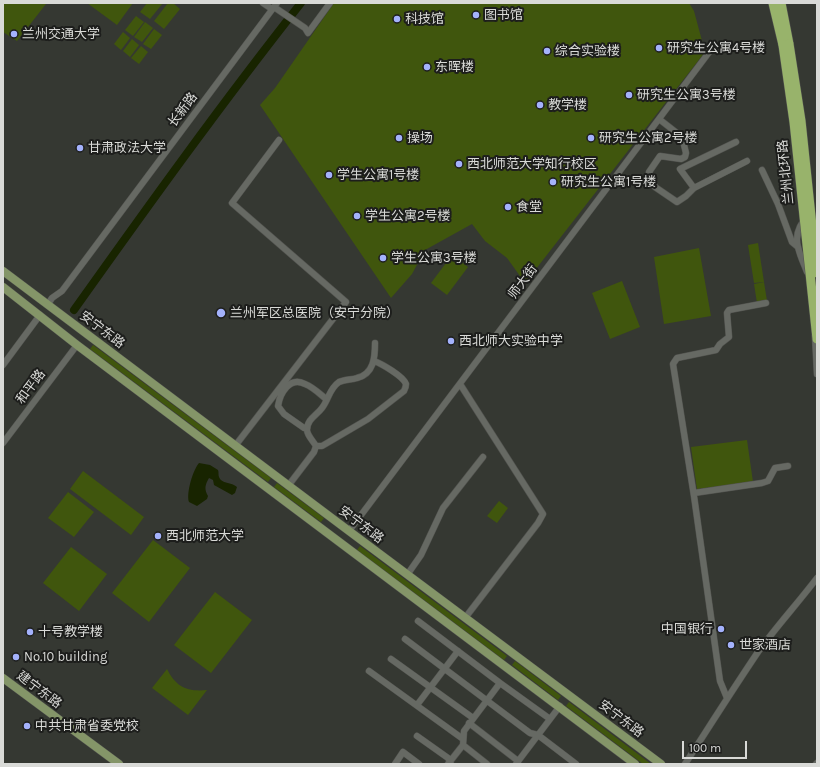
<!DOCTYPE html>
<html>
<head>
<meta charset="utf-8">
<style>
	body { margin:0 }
	#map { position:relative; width:820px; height:767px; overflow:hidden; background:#353832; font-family:Karla,sans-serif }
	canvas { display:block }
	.frame { position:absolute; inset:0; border:4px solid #d9dad7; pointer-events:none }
	.scale { position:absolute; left:682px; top:741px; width:65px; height:18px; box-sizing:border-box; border:2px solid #d9dad7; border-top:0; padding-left:5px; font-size:12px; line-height:14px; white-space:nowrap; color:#d9dad7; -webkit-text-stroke:3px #1d1e1c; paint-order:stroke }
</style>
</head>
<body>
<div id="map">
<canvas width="820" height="767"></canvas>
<div class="frame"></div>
<div class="scale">100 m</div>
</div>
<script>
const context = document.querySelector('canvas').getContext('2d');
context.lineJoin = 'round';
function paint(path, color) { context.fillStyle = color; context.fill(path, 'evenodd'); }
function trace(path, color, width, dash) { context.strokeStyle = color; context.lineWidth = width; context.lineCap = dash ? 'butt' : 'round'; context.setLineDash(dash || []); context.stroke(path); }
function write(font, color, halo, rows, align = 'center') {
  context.font = font + ' Karla,"Noto Sans SC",sans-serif'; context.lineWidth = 4; context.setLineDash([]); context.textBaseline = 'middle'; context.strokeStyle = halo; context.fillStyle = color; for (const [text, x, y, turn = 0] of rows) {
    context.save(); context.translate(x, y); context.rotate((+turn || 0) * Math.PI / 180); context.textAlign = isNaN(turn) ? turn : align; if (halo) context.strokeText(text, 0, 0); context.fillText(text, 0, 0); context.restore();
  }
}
paint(new Path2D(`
	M3,3H45L46,4L17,41L3,32Z
	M87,3H133L117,25Z
	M147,3H163L150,19L140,12Z
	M168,3H173L180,9L164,29L154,21Z
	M334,3H689L694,11L705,52L525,283L507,258L485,241L472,224L425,250L412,274L391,298L260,105L275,88Z
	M136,16L144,22L133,36L125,30Z
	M145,22L153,28L142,42L134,37Z
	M154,29L162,35L151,49L143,44Z
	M123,32L130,38L121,50L114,44Z
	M132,39L139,45L130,57L123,51Z
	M141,46L148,52L139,64L131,58Z
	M758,243L764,282L754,283L748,245Z
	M699,248L711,316L664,324L654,257Z
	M452,255L468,267L447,295L431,283Z
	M622,281L640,327L610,339L592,293Z
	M764,282L767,301L757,303L754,284Z
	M93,345L271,478L268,482L90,349Z
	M747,440L753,482L697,489L691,447Z
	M83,471L144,517L131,535L70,489Z
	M277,483L324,518L321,522L274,487Z
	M68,492L94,512L74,537L48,518Z
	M499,501L508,508L497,523L487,516Z
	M153,540L190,568L149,622L112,593Z
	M360,546L507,656L504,660L357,550Z
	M71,547L107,574L79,611L43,583Z
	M215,592L252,620L211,673L174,645Z
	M515,661L561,696L558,700L512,665Z
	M167,669C176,687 187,692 207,690L188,715L152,688Z
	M569,702L651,764H643L566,706Z`), '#40560d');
paint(new Path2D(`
	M199,463L210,465L218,470C219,472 218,475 219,477C221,484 232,482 237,487L235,493L232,495L214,485L213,480L209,478C205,485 204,489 208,496L207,499L197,506L189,502C186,493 193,470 199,463Z`), '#182400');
trace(new Path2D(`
	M74,310C148,206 222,103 301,3`), '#182400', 8);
const minor = new Path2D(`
	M263,3L272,9
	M274,7L305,28L308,33L330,3
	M659,119L682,137L686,153L685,157L681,159L660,156L649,172L655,187L677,202L686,196L694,188L747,161
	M762,170L778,204L792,242L798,247
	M694,188L680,169L736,142
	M807,272C804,264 800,256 798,247C795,235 800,213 817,221
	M48,304L52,298L62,291L277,3
	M815,336L817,374
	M3,365L40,315
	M460,384L543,514L538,523L465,618
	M307,428H304L284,414L278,406C280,393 290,376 305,384C313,387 320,394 326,399
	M3,443L77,345
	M235,446L346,302L232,203L279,140
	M316,446H322L368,419L404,391C405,389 406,387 406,384C403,376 382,364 374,361
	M288,486L314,452L316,446C313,441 307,435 307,430C307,419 317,415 322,408C329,399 329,389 339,382C345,379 351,380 357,378C374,374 375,357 375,343
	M694,493L762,483L768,481L775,468L788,466
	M349,531L710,51L717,47
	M407,575L421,555L443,508L483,457
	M418,621L500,683
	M405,639L530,733L538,735L576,764
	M391,659L473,718
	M369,671L463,739
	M727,698L720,681L694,496L673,364L677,358L716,350L720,344L729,337L727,313L729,310L766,303
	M417,705L458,651
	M469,723L518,761V764
	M417,736L448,758L451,764
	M463,745L487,764
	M395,764L403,752L419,764
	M448,764L463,745L464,731L500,683L550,719
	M516,764L560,706
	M685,764C709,727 733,689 758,652C776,627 798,603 817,578
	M816,764L817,763`);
const major = new Path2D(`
	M3,271L349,531L661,764
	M3,287L77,345L635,764
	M3,678L119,764`);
const highway = new Path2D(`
	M773,3L783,45
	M781,3L789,44`);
trace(minor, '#52534f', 7);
trace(major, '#52534f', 9);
trace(highway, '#52534f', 10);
trace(minor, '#666963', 6);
trace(major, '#849568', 8);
trace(highway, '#98b36b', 9);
const highwayBridge = new Path2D(`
	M789,44L801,121L817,273
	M783,45L794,122L817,339`);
trace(highwayBridge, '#52534f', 10, []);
trace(highwayBridge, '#98b36b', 9);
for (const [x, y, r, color] of [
	[476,15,4,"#a4b2fc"],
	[397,19,4,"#a4b2fc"],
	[14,34,4,"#a4b2fc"],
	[659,48,4,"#a4b2fc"],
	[547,51,4,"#a4b2fc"],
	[427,67,4,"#a4b2fc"],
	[629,95,4,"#a4b2fc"],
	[540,105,4,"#a4b2fc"],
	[399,138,4,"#a4b2fc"],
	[591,138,4,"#a4b2fc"],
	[80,148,4,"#a4b2fc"],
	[459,164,4,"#a4b2fc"],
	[329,175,4,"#a4b2fc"],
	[553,182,4,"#a4b2fc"],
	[508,207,4,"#a4b2fc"],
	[357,216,4,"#a4b2fc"],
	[383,258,4,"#a4b2fc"],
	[221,313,5,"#a4b2fc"],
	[451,341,4,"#a4b2fc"],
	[158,536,4,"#a4b2fc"],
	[721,629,4,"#a4b2fc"],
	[30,632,4,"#a4b2fc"],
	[731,645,4,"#a4b2fc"],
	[16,657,4,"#a4b2fc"],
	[27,726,4,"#a4b2fc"]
]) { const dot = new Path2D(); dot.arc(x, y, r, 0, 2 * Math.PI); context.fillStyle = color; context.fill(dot); trace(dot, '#1d1e1c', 1.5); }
write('13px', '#d9dad7', '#1d1e1c', [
	["图书馆",484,15],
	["科技馆",405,19],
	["兰州交通大学",22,34],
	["研究生公寓4号楼",667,48],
	["综合实验楼",555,51],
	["东晖楼",435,67],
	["研究生公寓3号楼",637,95],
	["教学楼",548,105],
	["操场",407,138],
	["研究生公寓2号楼",599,138],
	["甘肃政法大学",88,148],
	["西北师范大学知行校区",467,164],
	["学生公寓1号楼",337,175],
	["研究生公寓1号楼",561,182],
	["食堂",516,207],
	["学生公寓2号楼",365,216],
	["学生公寓3号楼",391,258],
	["兰州军区总医院（安宁分院）",230,313],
	["西北师大实验中学",459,341],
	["西北师范大学",166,536],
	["中国银行",713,629,"right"],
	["十号教学楼",38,632],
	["世家酒店",739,645],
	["No.10 building",24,657],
	["中共甘肃省委党校",35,726]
], 'left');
write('13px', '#d9dad7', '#1d1e1c', [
	["长新路",183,110,-53],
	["兰州北环路",786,172,-96],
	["师大街",523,282,-53],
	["安宁东路",102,330,37],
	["和平路",31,387,-53],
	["安宁东路",361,525,37],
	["建宁东路",39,690,37],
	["安宁东路",621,719,37]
]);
</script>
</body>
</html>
